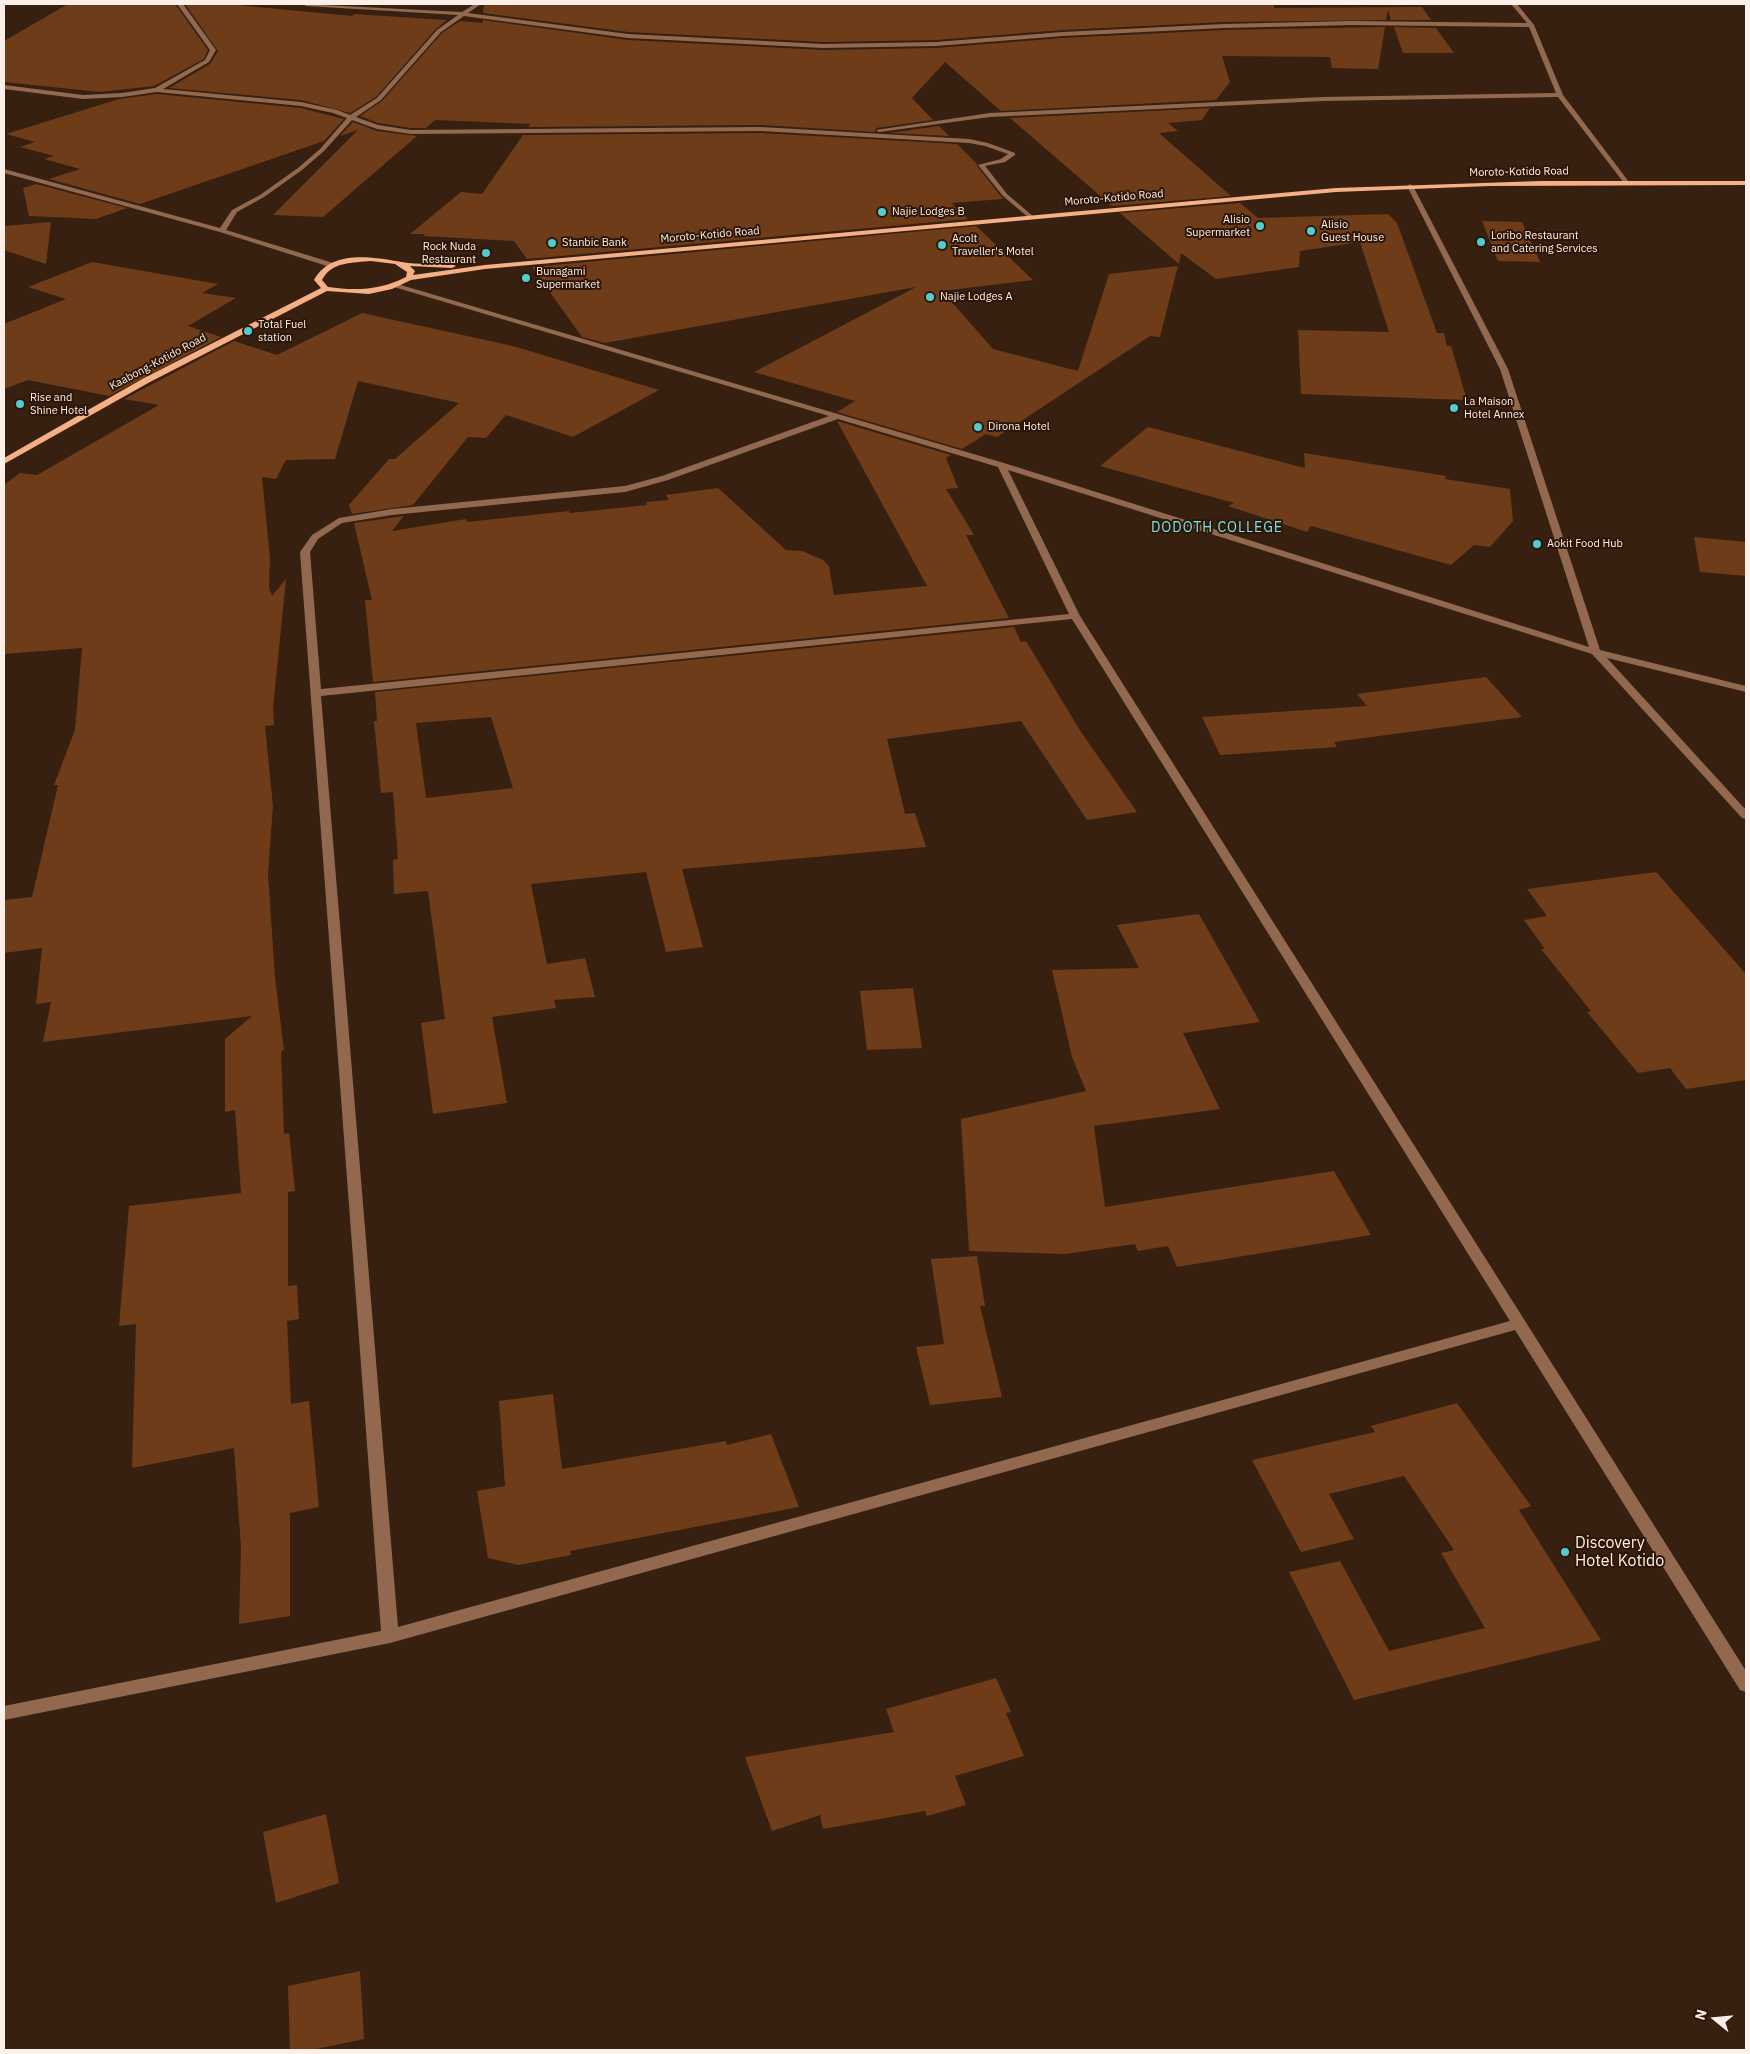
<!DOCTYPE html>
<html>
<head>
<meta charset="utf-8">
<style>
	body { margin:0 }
	#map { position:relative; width:1750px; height:2054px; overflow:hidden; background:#372010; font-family:"IBM Plex Sans",sans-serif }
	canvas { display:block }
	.frame { position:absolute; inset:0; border:5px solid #fdf0e8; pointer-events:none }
	.north { position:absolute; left:1690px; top:1994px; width:50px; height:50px; -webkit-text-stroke:4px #2d1607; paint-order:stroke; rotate:287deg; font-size:14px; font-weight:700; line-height:20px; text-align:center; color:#fdf0e8 }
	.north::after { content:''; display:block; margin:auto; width:18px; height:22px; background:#fdf0e8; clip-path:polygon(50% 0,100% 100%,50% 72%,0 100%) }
</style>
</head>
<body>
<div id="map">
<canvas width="1750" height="2054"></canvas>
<div class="frame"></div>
<div class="north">N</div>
</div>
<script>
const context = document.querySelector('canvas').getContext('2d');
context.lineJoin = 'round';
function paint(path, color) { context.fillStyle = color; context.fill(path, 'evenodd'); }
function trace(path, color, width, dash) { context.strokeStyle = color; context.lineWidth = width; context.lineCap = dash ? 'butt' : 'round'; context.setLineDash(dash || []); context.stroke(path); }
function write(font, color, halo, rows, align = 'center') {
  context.font = font + ' "IBM Plex Sans",sans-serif'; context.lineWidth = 4; context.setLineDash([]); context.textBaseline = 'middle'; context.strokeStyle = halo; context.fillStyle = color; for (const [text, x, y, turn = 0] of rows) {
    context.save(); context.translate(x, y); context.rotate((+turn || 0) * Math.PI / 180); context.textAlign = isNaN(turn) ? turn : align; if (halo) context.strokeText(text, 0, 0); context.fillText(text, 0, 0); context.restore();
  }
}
paint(new Path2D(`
	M68,4H175L208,50L204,59L154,86L100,92L4,82V41Z
	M185,4H226L352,16L354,14L447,20L436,29L376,97L350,113L301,100L169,88L210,64L218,51Z
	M484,4H1274V8L1422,7L1431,20H1391L1388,10L1386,20L1224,22L1063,30L936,40L823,42L628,32L483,13Z
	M483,20L628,40L823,50L936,48L1063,38L1224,30L1385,27L1378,69L1332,68L1330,57L1222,56L1230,82L1216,100L1001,111L945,62L912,98L933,120L876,128L875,132L761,125L528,127L531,124L435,120L426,128H411L378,123L360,116L382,101L442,33L460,21L483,23Z
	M1394,27L1436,28L1454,53H1403Z
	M157,94L301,108L344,119L324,141L140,204L49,179L80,169L44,159L54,156L20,147L35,142L6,134L119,99Z
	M1210,108L1202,120L1168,123L1178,131L1159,133L1231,196L1112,206L1010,118Z
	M353,122L377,131L417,136L323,217L273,215L358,130L340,136Z
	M939,126L949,136L889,133Z
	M761,133L957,144L977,164V166L1003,199L951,203L968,219L527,259L514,241L423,236L425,234H410L461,192L482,194L523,135Z
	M36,184L127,208L96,219L29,216L23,188Z
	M1240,203L1258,218L1388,214L1397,223L1437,333H1444L1447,346H1451L1467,400L1301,394L1298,330L1389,332L1360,242L1300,251L1299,267L1216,279L1181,253L1179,264L1120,213Z
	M1482,221L1522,222L1540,262L1498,261Z
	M51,222L46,264L4,250V226Z
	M976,226L1033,280L942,291L993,349L1078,371L1109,274L1178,266L1160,337L1150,336L997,437L986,434L962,449L837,412L855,401L754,372L916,287L605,343L582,337L532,267Z
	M92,262L218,284L202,293L236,298L188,326L221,337L109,396L28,380L4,389V324L66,299L28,287Z
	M362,313L513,346L659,390L573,437L506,415L486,438L468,437L413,505L352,514L349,505L389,459H395L459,403L358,381L335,459L286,460L276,479L262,477L270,558L269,587L272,596L286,579L273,708L274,725L265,726L273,806L268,873L275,977L284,1050L281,1051L284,1134L289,1133L295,1191L288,1192V1286L297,1285L299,1319L287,1321L291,1404L309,1401L319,1507L290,1513V1616L239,1624L241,1547L234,1448L132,1468L136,1324L119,1326L129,1206L241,1193L235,1110L225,1112V1039L252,1016L43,1042L51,1002L36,1004L42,948L4,953V900L32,897L58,785H54L75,730L82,648L4,654V485L20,473L37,475L159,405L124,399L234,341L277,355Z
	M837,421L951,455L946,458L958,488L946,489L974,535H966L1009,618L373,682L365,600H372L354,523L404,516L392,531L466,519L467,522L569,511L570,513L647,505L646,502L669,500L666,495L718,488L786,550L802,551L823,560L829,566L834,595L927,586Z
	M1148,427L1305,468L1304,453L1446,476L1445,479L1510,489L1513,521L1490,547L1474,545L1451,565L1311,526L1307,532L1228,506L1234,503L1100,466Z
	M1694,537L1746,542V576L1700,572Z
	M1014,627L1021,642L1026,641L1081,732L1137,812L1087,820L1021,721L887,739L905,814L915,813L926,847L682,869L703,947L666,952L646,872L531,884L547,964L585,958L595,997L554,1000L556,1008L492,1017L507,1103L433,1114L421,1023L445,1019L428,891L394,894L393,860L398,859L393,792L381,793L374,721H377L375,692ZM491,717L513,788L426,798L416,723Z
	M1486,677L1522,717L1334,742L1337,747L1220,755L1202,717L1367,706L1357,694Z
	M1656,872L1746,974V1080L1686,1089L1670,1068L1638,1073L1587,1012L1591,1011L1541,949H1545L1524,920L1547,916L1527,889Z
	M1199,914L1260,1022L1183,1033L1220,1109L1094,1126L1105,1207L1334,1171L1371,1235L1177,1267L1168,1246L1138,1251L1135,1244L1065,1254L969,1251L961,1119L1086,1091L1072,1057L1052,970L1139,968L1117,925Z
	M913,988L922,1048L867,1050L860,991Z
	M977,1256L985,1306H980L1002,1397L930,1405L916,1347L944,1344L931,1259Z
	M553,1394L562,1469L726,1441L727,1445L771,1434L799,1507L570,1551L571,1555L519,1565L488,1558L477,1491L505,1486L499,1401Z
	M1457,1403L1531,1506L1519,1510L1601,1640L1354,1700L1289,1572L1340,1561L1389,1651L1485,1628L1441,1553L1454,1550L1404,1476L1329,1494L1354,1539L1301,1552L1252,1460L1375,1432L1371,1426Z
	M996,1678L1011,1712L1006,1713L1024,1756L955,1776L966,1805L927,1816L925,1811L823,1829L820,1815L772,1831L745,1757L894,1732L886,1709Z
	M326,1814L339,1883L276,1903L263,1832Z
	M360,1971L364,2039L312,2050H290L288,1986Z`), '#6e3c19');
paint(new Path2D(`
	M177,4H183L216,50L209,62L163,89L301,102L337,110L350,115L377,98L437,30L458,15L306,6L303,4L462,12L475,4H481L468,13L628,34L823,44L936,42L1063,32L1224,24L1351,21L1527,23L1511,4H1517L1534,25L1563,95L1629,182L1624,183L1558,97L1323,101L990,117L879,132L876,130L990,113L1323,97L1556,93L1529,27L1351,25L1224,28L1063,36L936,46L823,48L628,38L464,16L441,32L381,100L356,117L378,125L411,130L761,127L969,139L988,143L1015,153V155L1005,162L985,166L1007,194L1034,217L1029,218L1003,196L978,165L1001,159L1008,154L985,146L969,143L761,131L411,134L377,129L352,120L324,151L302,170L264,197L237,212L226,230L333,263V267H330L220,232L4,173V169L220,228L232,210L260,195L298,168L320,149L347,118L333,113L301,106L157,92L122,97L83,99L4,89V85L83,95L122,93L155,88L205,60L210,50Z
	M1410,184L1413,186L1508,369L1600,650L1746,686V692L1607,658L1746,810V819L1742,818L1592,654L1008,470L1080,616L1746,1671V1692L1740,1690L1515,1330L390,1643L4,1720V1706L381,1631L300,552L312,535L339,518L392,509L625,486L662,476L829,416L394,287V283L1004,463L1589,647L1500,369L1407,186ZM838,419L998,467L1069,614L321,689L310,552L318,539L342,523L392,515L625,492L668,480ZM1072,619L1510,1321L398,1627L321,696Z`), '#92694f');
paint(new Path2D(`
	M1541,181H1746V185L1490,186L1336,192L485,269L411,280L392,289L369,294L327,291L150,382L4,464V458L144,378L321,288L314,280C331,249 373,257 402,262C418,265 436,263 452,264L456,266L452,268L410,266L415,271L413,275L485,265L1336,188ZM371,261L395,264L407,272L406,277C381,290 356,291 328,287L322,280C332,261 353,263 371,261Z`), '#f5b085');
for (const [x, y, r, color] of [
	[882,212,5,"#52ccd1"],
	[1260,226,5,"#52ccd1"],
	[1311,231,5,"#52ccd1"],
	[1481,242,5,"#52ccd1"],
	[552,243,5,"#52ccd1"],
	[942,245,5,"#52ccd1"],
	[486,253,5,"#52ccd1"],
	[526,278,5,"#52ccd1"],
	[930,297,5,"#52ccd1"],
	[248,331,5,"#52ccd1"],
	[20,404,5,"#52ccd1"],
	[1454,408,5,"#52ccd1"],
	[978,427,5,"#52ccd1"],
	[1537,544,5,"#52ccd1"],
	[1565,1552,5,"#52ccd1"]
]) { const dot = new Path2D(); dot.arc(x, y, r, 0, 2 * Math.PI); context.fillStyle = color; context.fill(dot); trace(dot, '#2d1607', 2); }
write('11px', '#fdf0e8', '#2d1607', [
	["Moroto-Kotido Road",1519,172,-1],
	["Moroto-Kotido Road",1114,198,-5],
	["Moroto-Kotido Road",710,235,-5],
	["Kaabong-Kotido Road",158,362,-28]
]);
write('11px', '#fdf0e8', '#2d1607', [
	["Najie Lodges B",892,212],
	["Alisio",1250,220,"right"],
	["Supermarket",1250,233,"right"],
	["Alisio",1321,225],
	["Guest House",1321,238],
	["Loribo Restaurant",1491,236],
	["and Catering Services",1491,249],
	["Acolt",952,239],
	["Traveller's Motel",952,252],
	["Stanbic Bank",562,243],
	["Rock Nuda",476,247,"right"],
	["Restaurant",476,260,"right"],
	["Bunagami",536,272],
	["Supermarket",536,285],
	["Najie Lodges A",940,297],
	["Total Fuel",258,325],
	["station",258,338],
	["Rise and",30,398],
	["Shine Hotel",30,411],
	["La Maison",1464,402],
	["Hotel Annex",1464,415],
	["Dirona Hotel",988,427],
	["Aokit Food Hub",1547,544]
], 'left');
context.letterSpacing = '1px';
write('14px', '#77e4e7', '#2d1607', [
	["DODOTH COLLEGE",1217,528]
]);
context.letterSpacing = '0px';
write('16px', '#fdf0e8', '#2d1607', [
	["Discovery",1575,1543],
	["Hotel Kotido",1575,1561]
], 'left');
</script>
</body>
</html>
